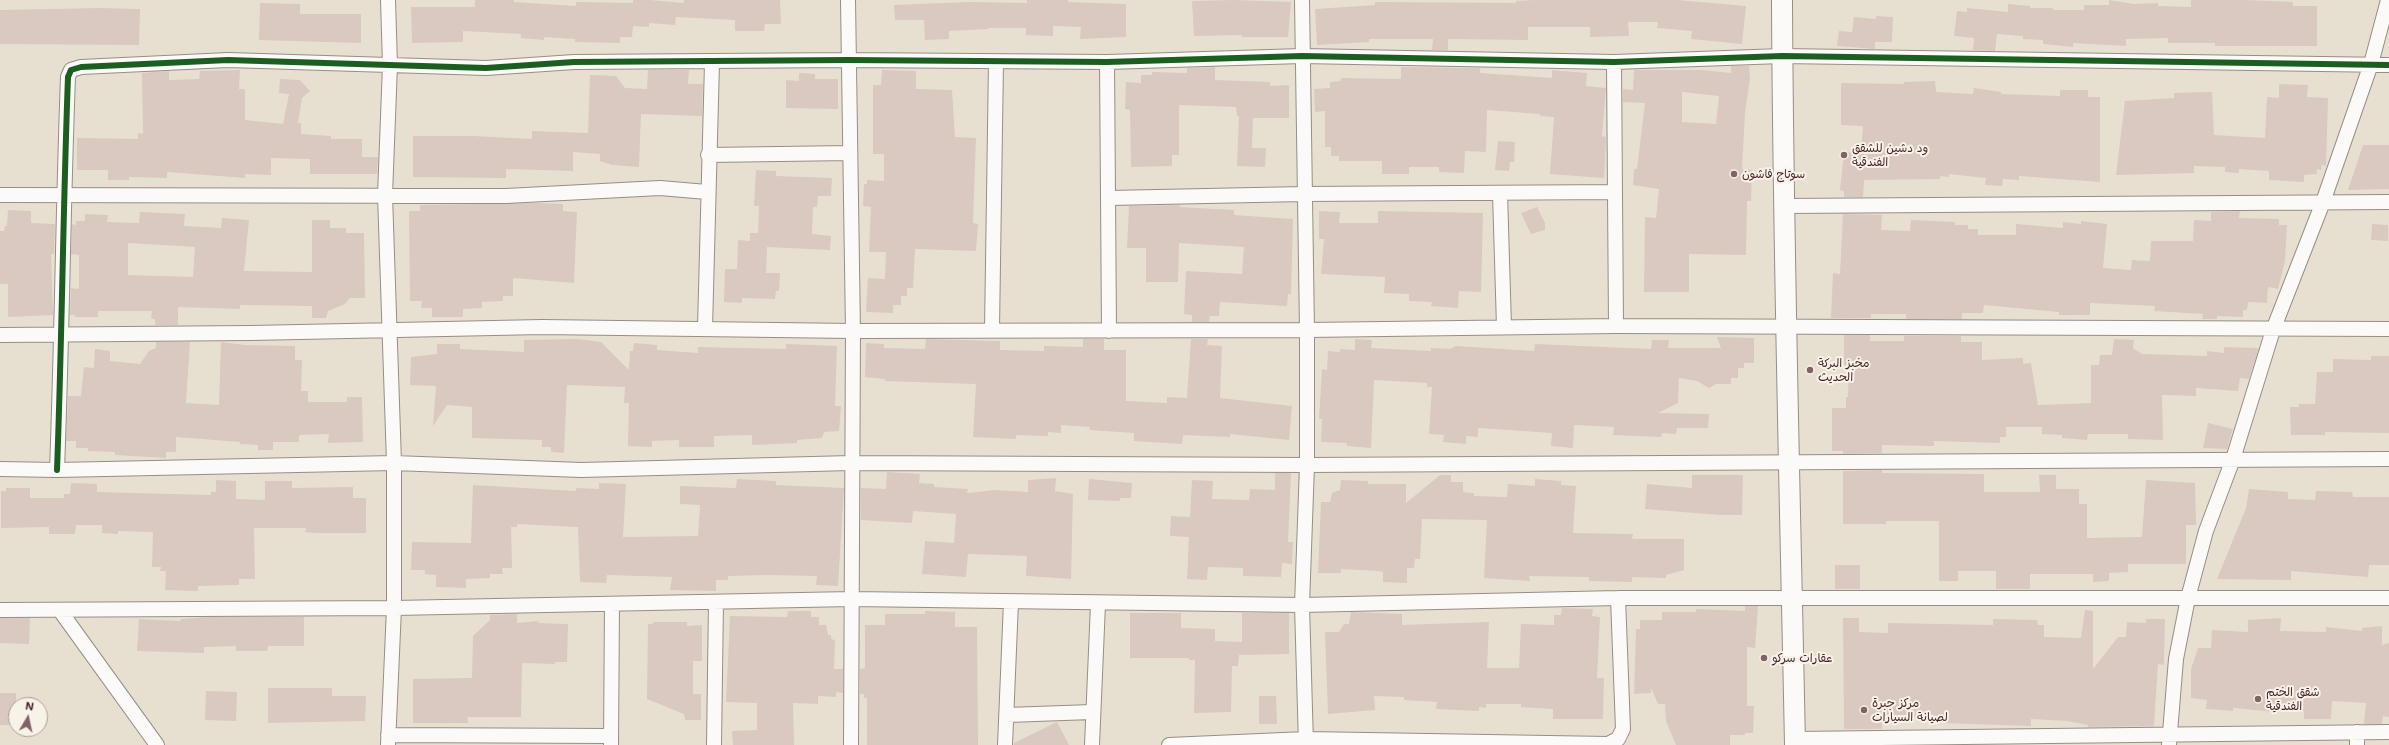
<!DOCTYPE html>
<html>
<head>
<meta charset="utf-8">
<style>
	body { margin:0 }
	#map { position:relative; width:2389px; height:745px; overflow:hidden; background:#e7e0d1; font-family:Mali,sans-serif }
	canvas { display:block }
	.north { position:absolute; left:8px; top:697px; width:40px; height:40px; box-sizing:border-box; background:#f7f3e8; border:1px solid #b29e9c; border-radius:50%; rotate:9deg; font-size:11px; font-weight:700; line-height:16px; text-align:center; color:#4a1f2b }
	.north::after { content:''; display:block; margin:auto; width:14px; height:18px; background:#816365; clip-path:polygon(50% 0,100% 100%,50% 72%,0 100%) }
</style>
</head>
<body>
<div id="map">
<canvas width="2389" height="745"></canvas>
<div class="north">N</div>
</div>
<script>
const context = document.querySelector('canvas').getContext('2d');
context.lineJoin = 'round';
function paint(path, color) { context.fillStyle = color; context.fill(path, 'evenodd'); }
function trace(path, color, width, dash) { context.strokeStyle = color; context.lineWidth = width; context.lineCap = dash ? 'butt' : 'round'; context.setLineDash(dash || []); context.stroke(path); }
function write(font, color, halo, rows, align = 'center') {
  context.font = font + ' Mali,"Playpen Sans Arabic",sans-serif'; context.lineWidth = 4; context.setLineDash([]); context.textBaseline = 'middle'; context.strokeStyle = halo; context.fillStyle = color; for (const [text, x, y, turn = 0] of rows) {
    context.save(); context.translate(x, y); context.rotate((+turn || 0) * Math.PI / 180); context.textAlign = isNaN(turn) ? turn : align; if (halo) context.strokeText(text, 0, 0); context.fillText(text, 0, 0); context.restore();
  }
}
paint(new Path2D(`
	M475,0H514V2L576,6V2L633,3V0H650L684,3V0H780L781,24H765L764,31H735V20L676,17L675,25L649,23V27L633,26L632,37H620V43L575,42V39L544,37V40L521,38V34L463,31V42L412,43L411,7H475Z
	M1027,0H1068V2L1126,4V37L1080,39L1081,27L1053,26V36L1026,35V28H988V29L949,31V39L925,40L924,20H895L894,5L970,2L1027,3Z
	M1234,0L1291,2L1288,37H1242V35L1194,36L1192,1Z
	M1534,0H1677L1746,6L1742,44L1691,39L1692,31L1657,28L1658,22H1628L1629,36L1590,37V27H1528V40L1448,39V50H1432L1433,39H1369V42L1317,45L1315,9L1375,5V2L1516,3V1Z
	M2109,0L2134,4L2158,3V6L2191,7V0H2245L2293,2V6H2317V46H2215V43H2168V38L2126,39V46L2073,43V47L2043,44V40L2023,39V36L1997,34L1995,51L1973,50L1974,38L1954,36L1957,11L1967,12V8L2008,12V4L2030,6V8H2053V10H2084V5H2109Z
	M260,3L300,4V14H361V43L259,40Z
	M100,8L140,9L139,45L0,44V10Z
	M1876,16L1893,17L1892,42H1875V49L1837,46L1839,31L1852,32L1854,17L1876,19Z
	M1731,66H1749L1750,79L1745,112L1742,169L1752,170L1751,201H1747L1746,255L1689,254V292H1644L1645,217L1656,218L1659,189L1633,185L1634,169H1637L1645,103L1623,102V89L1633,90L1634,70H1702L1731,73ZM1682,92L1719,96L1716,124L1682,122Z
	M1215,67V80L1270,82V86L1289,85V118H1253L1252,148H1266L1265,167L1237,166L1239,116H1237L1236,107L1179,105V155H1172V166L1131,167L1130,110L1125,109L1126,82L1141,83V75H1152V72L1187,73V68Z
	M1401,67L1480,68V73L1552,78V70L1587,73L1586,86L1606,88L1602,136L1606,137L1604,178L1550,174L1554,117L1540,116V114L1487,110L1486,152L1465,151L1464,173L1439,172V167H1409V174H1382V161H1339V156H1331V147H1325V111L1315,112L1314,89L1330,88V82L1341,81V78L1401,79Z
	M240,70L239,89H245V120L283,124L289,94L279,93L280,79L300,80L310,91L302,98L298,123H301V134L331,136V139H362V157H378L377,174H310V159L271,158V175L245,174V178L167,172V178L129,177V180H108V170H77V138L138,139V133L143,134L142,73L169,71V80L199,79L200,71Z
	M648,70H689L688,84H703L702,116L641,114L639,167L612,165L600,161V154L573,152V171L506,169V178L413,177V136H473L532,139V131L588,133L590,75L616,76L625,88L647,89Z
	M882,70L916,71V89L952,90L955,137L976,138L973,223L978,224L976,251L915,249L913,288H907V296H901V305H893V313L866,312L868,278L885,279L886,252H869L871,207L863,206L864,184H867V180L884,181V154H873V85H881Z
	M799,73L815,74V79H838V109L786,108V80L799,81Z
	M1935,81L1936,92L1973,94L1974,88L2001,92V94L2060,96V90H2088V97H2100V182L2019,176V180L2003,179L2002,186L1985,185L1986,178L1949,174V177L1940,176V179L1864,180L1863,197H1844V191L1840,190L1844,152L1861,153L1863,126L1841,125V83L1904,84V82Z
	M2279,84L2308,85L2307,97L2328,98L2326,166L2322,165L2321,170L2317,169V174L2304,175V182L2269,180V171L2239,169V173L2225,172V167L2194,166V173L2116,175L2125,101L2174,98V93L2212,92L2214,135L2265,138L2267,97L2279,98Z
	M1498,141L1515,142L1514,162H1510L1509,171L1495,170Z
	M2363,145H2389V189L2348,190Z
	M756,170L776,171V176L832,178L831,196H818L817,207H813L812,234L831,236L830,250L767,247L766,273H780L779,291H776L775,299L742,298V303L724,302L725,269H737L738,240L750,241V233H758L759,206H754Z
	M536,203L563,204V211L577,212L574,283L513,278V296H503V301L482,302V308L463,309V317H432V308H421L422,301H410L409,211H420V205Z
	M1180,205L1179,207L1234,210V215L1293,219L1291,294H1288L1287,306L1220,302L1219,316H1210L1209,322H1192V315L1184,314L1186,271L1242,274L1244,247L1179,243L1178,282H1146V248H1127L1129,206Z
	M1537,207L1545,223V230L1531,234L1521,213Z
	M8,210L31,211V223L55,224L54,254H51L53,315L8,317V284H0V231H4L5,226H7Z
	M1319,211L1340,212L1339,223H1378V211L1483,213L1481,292L1459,291L1458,308L1431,306L1432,302L1409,301V294L1384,293L1385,277L1321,274L1324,239H1319Z
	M2240,211L2239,218L2279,219V225H2287L2285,261L2278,289L2268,287L2267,303L2248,302L2247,310H2243V317L2217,316V319H2202L2203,314L2154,311L2155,306L2090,303V315H2059V312L1984,305L1983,313H1962V319H1906V314H1871V318H1831L1833,273L1840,274L1843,214L1882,215L1881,230L1910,231L1911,220L1955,222V225H1968V229H1978V235H2016V224L2063,228V222L2081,224V221L2107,224L2103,268L2131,270L2132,260L2150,261L2151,241H2193L2194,220L2211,221V212Z
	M140,212L185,214L184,226L221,228L222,218L249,220L244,271L312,272V220H330V228H346V233H364L365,298H350L345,304L328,311L326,318H312V306L246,305H240V309L178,307V325H155V319H151L152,311H98V317H75V315H70L71,288L79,289V255L71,254L72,224L76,225V221H85V214L108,215L107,222L139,223ZM128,243L195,247L193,277L128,275Z
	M2372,224L2388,225V241L2371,240Z
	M1844,335H1870V341H1904V336H1961V342H1982V360L2023,358V364L2031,363L2038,405L2091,403V365H2099L2100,355H2112L2114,339L2134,340L2133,348L2142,354L2207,356V351L2224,353V347L2259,348L2249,379L2240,378L2238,391L2196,388V396L2162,395L2163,440L2128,439V434H2088L2087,440L2062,438V435L2042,434V427H2006V437H2000V443L1934,441V446L1882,445V453L1843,454V451H1832V408H1846V397H1848L1849,365H1844Z
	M1717,337L1754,338V363H1744V368H1738V378H1731V384H1716L1709,388L1697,381L1679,378L1678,403L1658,413L1709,414L1708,428H1677L1676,434L1662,433L1661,437L1613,435L1614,427L1574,425L1573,448L1551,446L1552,433L1478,428V437L1466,436V444L1443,442L1444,435L1429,434L1432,387H1427V383L1374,380L1371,448L1347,446V443L1321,442L1322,419H1319L1322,369L1327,370L1328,351L1340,352V349L1355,350V339L1372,340L1371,348L1431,351V348L1450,349L1456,346L1534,351L1535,344L1651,349L1652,340H1669L1668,348H1721Z
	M577,339L601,342L629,370L630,351H633L634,343L657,345V350L698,353V347L786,349V344L837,346L835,406H841L839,431L824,432L822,438L797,440V443L752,445V435L714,436V447H679V440L652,441V447L628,446L629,403H624L625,387L567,385L564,453L551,452V447H542V440L472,438V407L447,405L433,426L436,386L410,385L411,357L437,354V344H460V349L524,352V340Z
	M926,339L1000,341V350L1044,351V346L1083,347V339H1104V350H1126V401L1167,403V397L1187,398L1191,339H1208L1207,345L1222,346L1220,398L1292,406L1289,440L1230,434V437L1183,435L1182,444L1134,441V433L1089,430L1090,427L1061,425V433L1048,432V436L1016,435V439L973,437L976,384L885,381V379L865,377L866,343L884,344V348L925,349Z
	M156,342H190L186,403L219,405L221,342L245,345L295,346V360H302L301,391H308V402H347V397H362L363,442L328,443L329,434L299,435V442H273V450H258V445L240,444V442L176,437V452H166V458L115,455V452L88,451V448H76V441H66L68,396H81L84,367L94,368L95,349L110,351V361L140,364L149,351L156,348Z
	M2371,356H2389V433L2325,432V435H2291L2290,407H2299V404H2315L2317,372H2333V359L2371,360Z
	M2208,423L2233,429L2227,449L2203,448Z
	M1882,470V473L1984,474V492H2040L2039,475H2056V489H2079V504H2087V538L2142,537L2146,480L2195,483L2196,525H2186V564H2128V572L2109,573V581L2093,582V574H2030V589H1996V571H1958V581H1939V521H1886V524H1843V471Z
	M887,472L920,474L919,483L934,484V487L968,489L967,493L995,490L1028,492V480L1056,478L1055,491L1073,494L1071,579L1026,576L1027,556L968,554L966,577L922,574L925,541L954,543L956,514L913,511L912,523L861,520V488L886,489Z
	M1275,473H1291L1288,542H1293L1292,564L1282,563L1281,577L1243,576V568L1208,567L1207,580L1187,579L1189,537L1170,536L1171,516L1190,517L1192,480L1213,481L1212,499L1249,500L1250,489L1275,490Z
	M1440,475H1451V482H1463V492L1474,493V496L1507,497L1508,484L1535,486V479L1561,481V485L1576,486L1573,533L1633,534L1632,539H1684V570L1666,575V578L1632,577V582L1589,581V577L1529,576L1530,581L1484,578L1487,520L1422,519L1420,559H1415L1414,568H1407V583L1383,582V572L1379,571L1341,569V573H1318L1321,502H1330L1332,493L1340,490L1341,480L1368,481V484H1406V503Z
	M1692,475H1743L1742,515H1720L1645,509L1647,484L1692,488Z
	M737,479L776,481V485L844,488L838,586L816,585L817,576L766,575L728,576V580H716V591L670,590L672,577L607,575L606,583L580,582L578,527L517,524V527H511L512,568H502L503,574H490V578L466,579V588L436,587V575L425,574V570H411L412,542L471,543L473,485L576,491V488L599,489V483L626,484L623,537L698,536L700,505L680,504V486L736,488Z
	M1089,479L1132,483L1131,498H1120V501L1088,500Z
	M216,480L236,481V499L265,500V481H292V488L353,487V498H366V533H314L305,532L306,528H254L255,579H239V585L198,586V591L165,590L166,571H160L161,567H152L153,532L118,531V534L102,533V525H76L75,534H49V527L1,528V491H6V488H30V498H64V494H70L71,483L97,484V492L211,495V492H216Z
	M2249,489L2288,492V499L2315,500L2316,491L2352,492L2353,497H2389V565H2369L2368,577L2291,571V580L2217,579L2246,508Z
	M1835,565H1860V589H1835Z
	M1745,606H1758L1755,648L1747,647V706H1754L1753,733H1745V735H1730V745H1676L1666,721L1665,704H1658L1651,688V693L1634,694L1636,629H1640V620H1662V612H1696V609L1745,611Z
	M1562,608L1593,609L1592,616L1600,617L1597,678H1604L1603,719H1553V709L1521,707V704H1486V708L1479,707V711L1436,709L1437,702L1404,700V697L1374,696L1375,710L1328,714L1325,632H1339L1344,624H1349L1351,612L1402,614V625L1489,622L1487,668H1519L1521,624L1554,625V615H1561Z
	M2085,610L2093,611V669L2118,637H2126L2127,622L2146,623V619H2165L2164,665L2158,664L2154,726L2088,727V725L2067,721L2031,719V726L1943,723V717L1882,718V729H1844L1843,618H1859V632L1888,633V623L1993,625V619L2037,620L2038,625H2044V637L2081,638Z
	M788,611H811V617H819V625H826L828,635H831V639L835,640L834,669H843V693L836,692V697L818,696V704L793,703L794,745H733L732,731L757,730V703L726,702L730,616L787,617Z
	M925,611L955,612V627H977L978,745H867V698H864V694H860V669L865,668V625H885V614H925Z
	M1130,613H1181V628L1215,629V641L1242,642V613H1289V654L1239,655L1238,666H1232L1231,712L1194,713L1195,660H1189V658H1130Z
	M517,614V623L539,621L538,623L568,624L567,662H555V664L522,663L521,717H467L468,723H413V679L472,678L473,636L490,620V615Z
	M207,617H304V646H268L267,651H236V646L204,647V653L137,651L139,619L180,621L181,619Z
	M0,618H30L29,644L0,643Z
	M2281,618L2280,631L2326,632V627L2362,631V628L2382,626V645L2389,643V717L2383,716L2382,724H2364L2366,703L2332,701L2331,719H2304V711L2276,710V712L2233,708V711L2206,709L2207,700L2191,698V669L2198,648H2211L2212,630L2248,632V620Z
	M653,622H687V626L702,625V661H693V694H701V720H685L684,714L647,699L648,624H653Z
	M268,688H332V696H366L365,721L268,723Z
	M206,691L237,692L236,721L205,720Z
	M0,693H16V725H0Z
	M1259,696H1276L1277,724H1259Z
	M1057,722L1069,745H1014V743Z`), '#d9c9c1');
const street = new Path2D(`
	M388,0L390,65L385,195L394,463V608L388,745
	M848,0L853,331L851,745
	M1302,0L1307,330V465L1302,605L1306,745
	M1107,62L1109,331
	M1614,62L1616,326
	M708,155L850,153
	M1500,193L1504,327
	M0,195L506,196L660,188L707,192
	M1109,198L1304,194L1614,192
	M1784,206L2389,202
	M705,328L712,63
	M992,330L996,62
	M0,335L251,333L542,327L853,331L1307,330L1616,326L2389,329
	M0,469L57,470L394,463L581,470L851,463L1307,465L2389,459
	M57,470C62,339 63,208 68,77L71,70L81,67L228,60L486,68L574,62L848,60L1107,62L1302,56L1614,62L1782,56L2389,65
	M0,610L394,608L852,599L1302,605L1618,598H2389
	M61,612L157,745
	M1007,715L1092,712
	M388,735L611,736
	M1795,739L2389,732
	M611,745L612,604
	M714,745L716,602
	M1005,745L1011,602
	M1092,745L1098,604
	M1169,745L1306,739L1608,744L1618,739L1623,729L1618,598
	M2169,745L2176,659L2188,598L2206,531L2233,459L2273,330L2323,202L2371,64L2388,0
	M2357,745V732`);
const secondary = new Path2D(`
	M1782,0C1783,248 1790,497 1795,745`);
trace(street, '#978d87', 16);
trace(secondary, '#978d87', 22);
trace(street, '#fbfaf8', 14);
trace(secondary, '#fbfaf8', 20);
trace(new Path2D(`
	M57,470C62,339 63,208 68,77L71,70L81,67L228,60L486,68L574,62L848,60L1107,62L1302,56L1614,62L1782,56L2389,65`), '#1b5e20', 6);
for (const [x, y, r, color] of [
	[1844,155,4,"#816365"],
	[1734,174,4,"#816365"],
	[1810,370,4,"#816365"],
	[1764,658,4,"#816365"],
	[2258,699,4,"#816365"],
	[1864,710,4,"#816365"]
]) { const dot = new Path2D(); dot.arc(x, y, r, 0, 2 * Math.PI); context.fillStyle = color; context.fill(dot); trace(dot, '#f7f3e8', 1.5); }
write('12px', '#4a1f2b', '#f7f3e8', [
	["ود دشين للشقق",1852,148],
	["الفندقية",1852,162],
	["سوتاج فاشون",1742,174],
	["مخبز البركة",1818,363],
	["الحديث",1818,377],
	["عقارات سركو",1772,658],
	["شقق الختم",2266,692],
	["الفندقية",2266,706],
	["مركز جبرة",1872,703],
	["لصيانة السيارات",1872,717]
], 'left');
</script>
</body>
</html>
